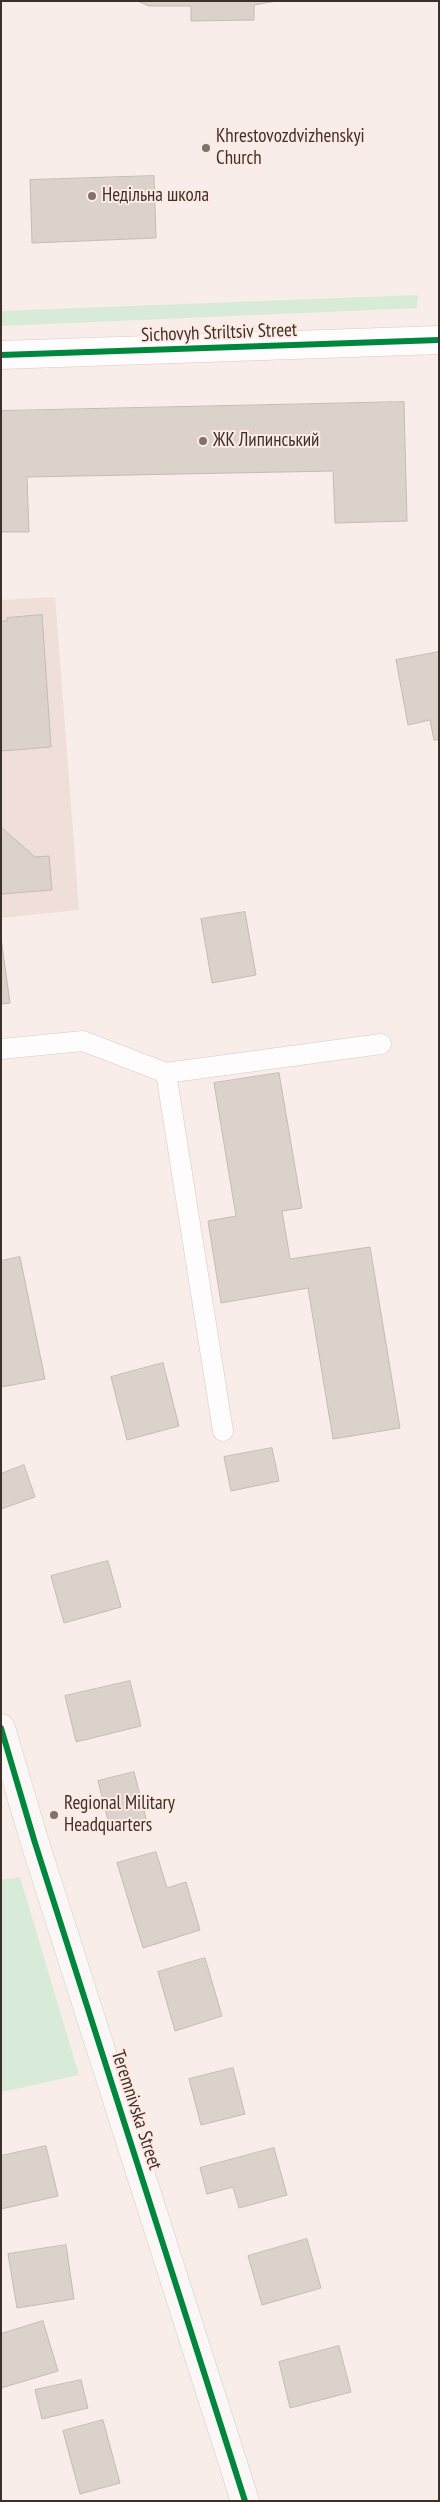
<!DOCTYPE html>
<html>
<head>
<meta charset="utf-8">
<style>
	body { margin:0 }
	#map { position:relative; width:440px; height:2502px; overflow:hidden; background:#f8ede8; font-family:"PT Sans Narrow",sans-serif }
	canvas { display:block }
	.frame { position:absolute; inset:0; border:2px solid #3c302b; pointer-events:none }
</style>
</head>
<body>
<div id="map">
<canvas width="440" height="2502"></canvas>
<div class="frame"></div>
</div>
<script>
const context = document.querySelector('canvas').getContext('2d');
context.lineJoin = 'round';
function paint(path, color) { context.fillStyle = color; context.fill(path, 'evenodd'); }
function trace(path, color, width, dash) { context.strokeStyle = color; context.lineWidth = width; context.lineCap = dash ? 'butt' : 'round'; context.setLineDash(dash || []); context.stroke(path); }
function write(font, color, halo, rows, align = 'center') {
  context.font = font + ' "PT Sans Narrow",sans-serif'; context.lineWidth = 4; context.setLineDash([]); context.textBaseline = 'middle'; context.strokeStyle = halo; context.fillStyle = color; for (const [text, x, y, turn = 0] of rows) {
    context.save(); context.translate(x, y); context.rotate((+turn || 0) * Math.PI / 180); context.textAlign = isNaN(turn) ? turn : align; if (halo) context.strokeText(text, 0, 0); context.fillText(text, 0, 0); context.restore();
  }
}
paint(new Path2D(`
	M55,597L79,910L1,918V600Z`), '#f0ded9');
paint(new Path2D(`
	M418,295L417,308L1,326V311Z
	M20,1877L79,2075L1,2092V1880Z`), '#d7ebd8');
const building = new Path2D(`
	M138,1H277L254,5V20L191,21V6H149Z
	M154,176L156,238L32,243L30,180Z
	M404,402L407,521L335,523L333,471L27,477L29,532H1V411Z
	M42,615L51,747L1,751V621H7V618Z
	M439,652V740H434L430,720L408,725L396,660Z
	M1,827L35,857L49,856L52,890L1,894Z
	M245,912L256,975L212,983L201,919Z
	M1,938L10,1003L1,1004Z
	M279,1073L302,1208L282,1211L290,1259L370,1247L400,1428L333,1439L308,1288L221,1303L208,1221L236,1216L214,1083Z
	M20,1257L45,1379L1,1387V1261Z
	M163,1363L179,1426L127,1440L111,1377Z
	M272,1448L279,1481L231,1491L224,1457Z
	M24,1465L35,1497L1,1509V1474Z
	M108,1561L121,1607L64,1623L51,1576Z
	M130,1681L141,1726L76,1742L65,1696Z
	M134,1772L147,1822L111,1832L98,1781Z
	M156,1852L167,1888L186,1882L200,1930L143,1948L117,1863Z
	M205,1958L222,2016L175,2031L158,1972Z
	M233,2068L245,2114L201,2125L189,2079Z
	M46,2146L58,2196L1,2209V2156Z
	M274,2148L287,2195L239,2208L233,2187L207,2194L200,2168Z
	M307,2239L321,2288L262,2305L248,2256Z
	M66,2245L74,2299L17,2308L8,2254Z
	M43,2321L58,2371L1,2388V2334Z
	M339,2346L351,2392L290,2408L279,2362Z
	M81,2380L88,2408L42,2419L35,2390Z
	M103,2420L120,2483L80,2494L63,2431Z`);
paint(building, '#dad2cb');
trace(building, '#c4bcb4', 1);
const lane = new Path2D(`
	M1,1049L83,1041L166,1073L381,1044
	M166,1073L223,1431`);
const street = new Path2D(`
	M1,355L439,340`);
const secondary = new Path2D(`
	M1,1728L35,1843L245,2501`);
trace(lane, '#d4cac5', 21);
trace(street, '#d4cac5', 29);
trace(secondary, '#d4cac5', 29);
trace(lane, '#fefcfc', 20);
trace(street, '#fefcfc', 28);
trace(secondary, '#fbf7f6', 28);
trace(new Path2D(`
	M1,355L439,340
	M1,1728L35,1843L245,2501`), '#00873e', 6);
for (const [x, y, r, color] of [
	[206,148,5,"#7e726d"],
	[92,196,5,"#7e726d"],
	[203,441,5,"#7e726d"],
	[54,1815,5,"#7e726d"]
]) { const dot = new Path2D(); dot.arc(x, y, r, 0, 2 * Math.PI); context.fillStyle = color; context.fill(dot); trace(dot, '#feeae2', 2); }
write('19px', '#3c302b', '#feeae2', [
	["Khrestovozdvizhenskyi",216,137],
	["Church",216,159],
	["Недільна школа",102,196],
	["ЖК Липинський",213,441],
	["Regional Military",64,1804],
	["Headquarters",64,1826]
], 'left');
write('19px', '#3c302b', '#feeae2', [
	["Sichovyh Striltsiv Street",219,333,-2],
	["Teremnivska Street",136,2110,72]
]);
</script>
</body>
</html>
